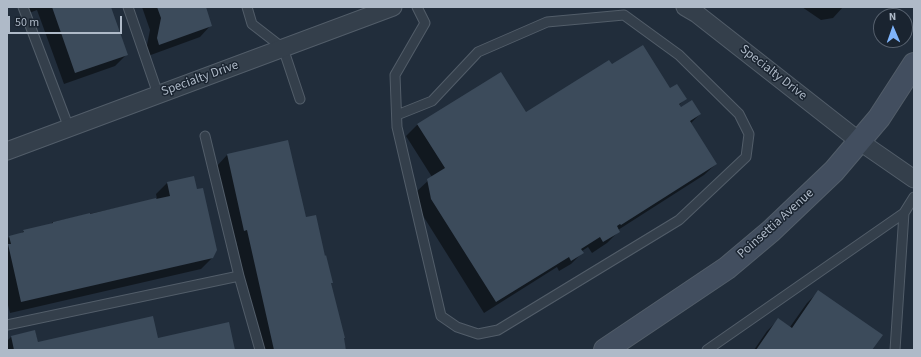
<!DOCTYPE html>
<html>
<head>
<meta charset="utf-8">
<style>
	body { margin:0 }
	#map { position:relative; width:921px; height:357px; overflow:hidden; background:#212d3b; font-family:"Source Sans 3",sans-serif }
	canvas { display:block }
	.frame { position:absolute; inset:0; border:8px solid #afbac8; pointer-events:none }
	.north { position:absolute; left:873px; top:8px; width:40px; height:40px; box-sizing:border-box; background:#1a2430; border:1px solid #56606d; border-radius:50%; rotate:358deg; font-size:11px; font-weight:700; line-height:16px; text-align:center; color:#afbac8 }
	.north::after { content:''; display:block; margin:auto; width:14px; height:18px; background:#7fb5fd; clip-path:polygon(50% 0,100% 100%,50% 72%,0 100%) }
	.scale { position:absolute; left:8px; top:16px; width:114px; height:18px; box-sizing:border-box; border:2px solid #afbac8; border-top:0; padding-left:5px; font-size:12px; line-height:14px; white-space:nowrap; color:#afbac8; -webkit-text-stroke:3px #1a2430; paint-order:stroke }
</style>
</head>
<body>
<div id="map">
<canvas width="921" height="357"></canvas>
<div class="frame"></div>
<div class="north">N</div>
<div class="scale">50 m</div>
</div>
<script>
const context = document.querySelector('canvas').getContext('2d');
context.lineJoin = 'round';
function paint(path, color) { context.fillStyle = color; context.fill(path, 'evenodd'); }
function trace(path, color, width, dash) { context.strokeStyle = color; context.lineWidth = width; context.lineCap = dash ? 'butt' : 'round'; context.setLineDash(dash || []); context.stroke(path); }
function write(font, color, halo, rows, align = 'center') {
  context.font = font + ' "Source Sans 3",sans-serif'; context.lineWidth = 3; context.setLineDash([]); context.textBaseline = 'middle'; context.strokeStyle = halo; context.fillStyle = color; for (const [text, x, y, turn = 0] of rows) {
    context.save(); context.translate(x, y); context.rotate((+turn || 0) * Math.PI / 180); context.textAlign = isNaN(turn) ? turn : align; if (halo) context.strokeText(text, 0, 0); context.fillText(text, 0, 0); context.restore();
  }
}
paint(new Path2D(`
	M27,7H110L127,54L115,66L64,84L37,10L29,13Z
	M142,7H205L211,25L200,37L148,56L146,50L150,30Z
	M802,7H843L833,18L821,20Z
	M611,65L670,90L685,99L679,105L681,108L700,114L691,123L716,164L704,175L618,230L619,231L607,243L592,253L588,247L582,251V253L571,264L559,271L557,267L484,313L420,211L416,192L432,177L406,136L418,124L525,114Z
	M227,155L305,218L330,284L346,350H261L236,241L233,242L216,167Z
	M167,183L212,258L201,269L10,313L7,301V239L9,237L20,234L24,231L51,224L53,222L157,199L156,194Z
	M818,292L871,350H754L767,331L779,319L790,327L807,303Z
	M35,331L38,343L157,340L234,350H7V341L11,337Z`), '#0007');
paint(new Path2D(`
	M52,7H111L128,55L75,73Z
	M157,7H206L212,26L159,45L157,38L161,18Z
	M643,45L670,88L677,84L687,99L679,104L681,107L692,100L701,114L690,121L717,164L621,225L620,224L617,226L620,232L603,242L600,237L581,249L584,253L571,261L569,257L496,302L431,199L427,179L445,168L417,124L501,72L526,112L609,60L612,64Z
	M288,140L306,217L316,215L325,256L326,255L333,283H331L345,338H344L346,350H274L247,230L244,231L227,154Z
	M194,176L197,189L203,188L217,250L213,258L21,302L8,244H11L9,236L24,232L23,230L53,223V222L90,213V214L156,198V199L170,196L167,182Z
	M818,290L883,335L872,350H756L778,318L792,328Z
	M153,316L158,338L229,322L235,350H14L11,336L35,330L38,342Z`), '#3c4b5b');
const lane = new Path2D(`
	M23,7L69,128
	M128,7L158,94
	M247,7L252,24L283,48L300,99
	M397,115L432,101L478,52L547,22L624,15L679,55L739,114L749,134L746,157L679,220L498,330L478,334L457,327L441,316L397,127L395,75L425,23L417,7
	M205,136L239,276
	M904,213L914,197
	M7,325L239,276L260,350
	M707,350L904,213L895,350`);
const street = new Path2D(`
	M685,7L697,14L859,141L914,179
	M7,151L393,7`);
const secondary = new Path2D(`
	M605,350L727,268L771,231L834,171L879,118L914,64`);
trace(lane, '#525d69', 11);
trace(street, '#525d69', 19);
trace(secondary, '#525d69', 24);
trace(lane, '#343f4b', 9);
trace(street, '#343f4b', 17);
trace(secondary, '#424e5f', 22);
write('13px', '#afbac8', '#1a2430', [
	["Specialty Drive",773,73,38],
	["Specialty Drive",200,79,-20],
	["Poinsettia Avenue",776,224,-42]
]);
</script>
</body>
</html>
